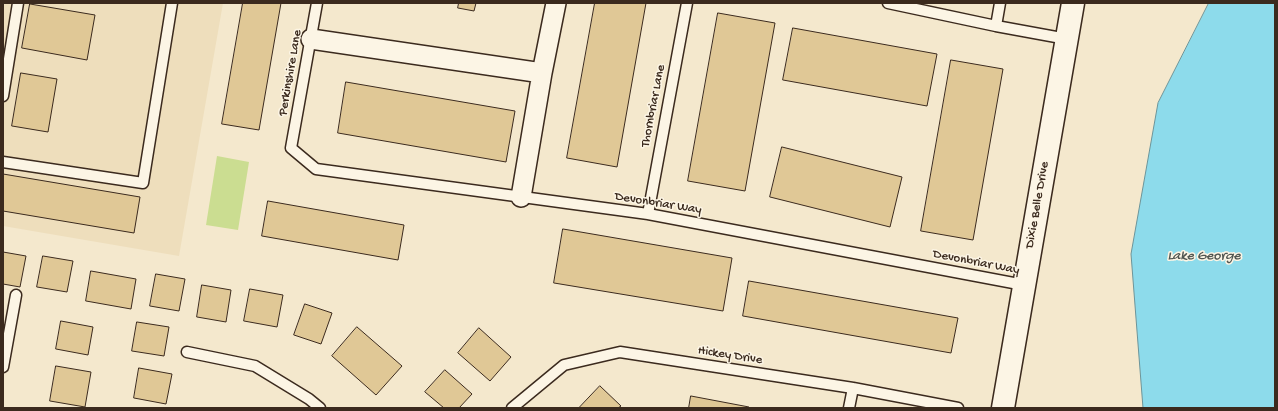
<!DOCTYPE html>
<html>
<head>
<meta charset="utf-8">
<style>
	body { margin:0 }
	#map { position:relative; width:1278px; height:411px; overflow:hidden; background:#f4e8cd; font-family:"Gochi Hand",sans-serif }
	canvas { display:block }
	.frame { position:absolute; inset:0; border:4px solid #3b2a1e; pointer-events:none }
</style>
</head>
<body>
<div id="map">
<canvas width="1278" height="411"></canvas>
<div class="frame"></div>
</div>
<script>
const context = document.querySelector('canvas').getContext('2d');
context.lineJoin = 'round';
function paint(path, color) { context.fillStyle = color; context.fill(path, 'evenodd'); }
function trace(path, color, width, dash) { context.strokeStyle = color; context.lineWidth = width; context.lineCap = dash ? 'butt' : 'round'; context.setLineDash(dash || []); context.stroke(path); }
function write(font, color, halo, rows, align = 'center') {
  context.font = font + ' "Gochi Hand",sans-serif'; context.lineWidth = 3; context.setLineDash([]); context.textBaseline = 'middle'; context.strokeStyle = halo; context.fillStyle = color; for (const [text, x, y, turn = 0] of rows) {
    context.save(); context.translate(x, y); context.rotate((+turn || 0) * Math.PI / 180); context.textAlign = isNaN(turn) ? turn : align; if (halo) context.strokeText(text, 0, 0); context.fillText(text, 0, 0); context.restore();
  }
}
paint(new Path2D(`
	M3,3H223L179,256L3,226Z`), '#eedebc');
paint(new Path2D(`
	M217,156L249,162L238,230L206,225Z`), '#cbdd91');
const water = new Path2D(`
	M1209,3H1275V408H1143L1131,254L1158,103Z`);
paint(water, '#8ddbeb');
trace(water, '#6c9499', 1);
const building = new Path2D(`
	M243,3H281L259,130L222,124Z
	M459,3H476L474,11L458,8Z
	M595,3H646L617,167L567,158Z
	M30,4L95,15L87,60L22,48Z
	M718,13L775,23L745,191L688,181Z
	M793,28L937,54L927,106L783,80Z
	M951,60L1003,69L973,240L921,231Z
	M21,73L57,79L48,132L12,126Z
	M346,82L515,111L506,162L338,133Z
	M782,147L902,177L890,227L770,197Z
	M3,174L140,197L134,233L3,211Z
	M268,201L404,225L398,260L262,236Z
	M563,229L732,258L723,311L554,283Z
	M3,252L26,256L20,287L3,284Z
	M43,256L73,261L67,292L37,287Z
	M91,271L136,279L131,309L86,301Z
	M156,274L185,279L179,311L150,306Z
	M749,281L958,318L951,353L743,316Z
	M202,285L231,290L226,322L197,317Z
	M250,289L283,295L277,327L244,321Z
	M305,304L332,313L321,344L294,335Z
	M61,321L93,327L88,355L56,349Z
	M137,322L169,327L164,356L132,351Z
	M357,327L402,366L376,395L332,356Z
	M479,328L511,357L490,381L458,353Z
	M56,366L91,372L85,407L50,401Z
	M139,368L172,374L166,404L134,398Z
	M445,370L472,394L459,408H444L425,392Z
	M600,386L621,406L618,408H579Z
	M691,396L749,407V408H689Z`);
paint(building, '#e0c896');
trace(building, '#3b2a1e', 1);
const service = new Path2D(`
	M317,3L291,148L316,169L648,214L1024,285
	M888,3L996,26L1067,39
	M996,26L1000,3
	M3,96L18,3
	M3,162L143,183L172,3
	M648,214L687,3
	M187,352L255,366L309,399L320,408
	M3,367L16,295
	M512,408L564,365L620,352L853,388L958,408
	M849,408L853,388`);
const minor = new Path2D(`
	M311,39L542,73
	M521,197L542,73L556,3`);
const tertiary = new Path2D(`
	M1003,408L1073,3`);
trace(service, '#3b2a1e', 13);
trace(minor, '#3b2a1e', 22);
trace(tertiary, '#3b2a1e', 25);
trace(service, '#fcf5e5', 10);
trace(minor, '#fcf5e5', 19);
trace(tertiary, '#fcf5e5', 22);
write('13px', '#3b2a1e', '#fcf5e5', [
	["Perkinshire Lane",291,73,-80],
	["Thornbriar Lane",654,106,-79],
	["Devonbriar Way",658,204,9],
	["Dixie Belle Drive",1038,205,-80],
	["Devonbriar Way",976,263,11],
	["Hickey Drive",730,356,9]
]);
write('italic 14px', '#505651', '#fcf5e5', [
	["Lake George",1204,257]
]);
</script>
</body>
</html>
